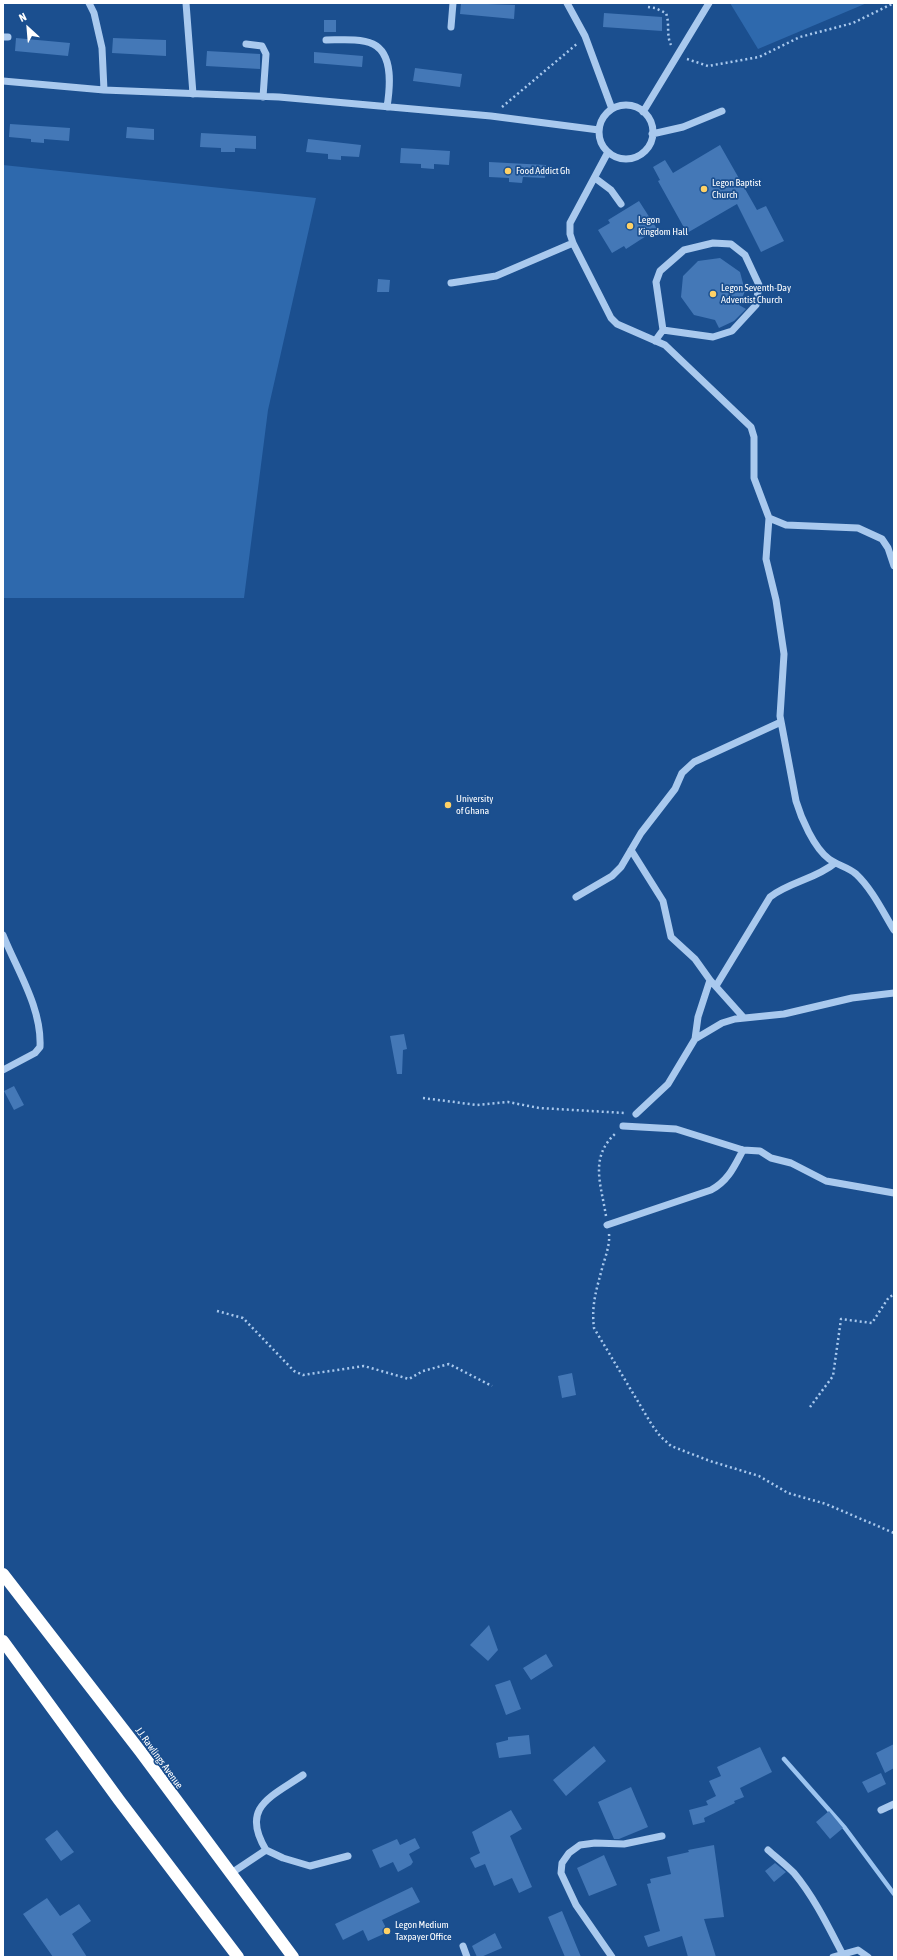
<!DOCTYPE html>
<html>
<head>
<meta charset="utf-8">
<style>
	body { margin:0 }
	#map { position:relative; width:897px; height:1960px; overflow:hidden; background:#1b4f8f; font-family:"Asap Condensed",sans-serif }
	canvas { display:block }
	.frame { position:absolute; inset:0; border:4px solid #fff; pointer-events:none }
	.north { position:absolute; left:8px; top:8px; width:40px; height:40px; -webkit-text-stroke:3px #1b4f8f; paint-order:stroke; rotate:334deg; font-size:11px; font-weight:700; line-height:16px; text-align:center; color:#fff }
	.north::after { content:''; display:block; margin:auto; width:14px; height:18px; background:#fff; clip-path:polygon(50% 0,100% 100%,50% 72%,0 100%) }
</style>
</head>
<body>
<div id="map">
<canvas width="897" height="1960"></canvas>
<div class="frame"></div>
<div class="north">N</div>
</div>
<script>
const context = document.querySelector('canvas').getContext('2d');
context.lineJoin = 'round';
function paint(path, color) { context.fillStyle = color; context.fill(path, 'evenodd'); }
function trace(path, color, width, dash) { context.strokeStyle = color; context.lineWidth = width; context.lineCap = dash ? 'butt' : 'round'; context.setLineDash(dash || []); context.stroke(path); }
function write(font, color, halo, rows, align = 'center') {
  context.font = font + ' "Asap Condensed",sans-serif'; context.lineWidth = 3.5; context.setLineDash([]); context.textBaseline = 'middle'; context.strokeStyle = halo; context.fillStyle = color; for (const [text, x, y, turn = 0] of rows) {
    context.save(); context.translate(x, y); context.rotate((+turn || 0) * Math.PI / 180); context.textAlign = isNaN(turn) ? turn : align; if (halo) context.strokeText(text, 0, 0); context.fillText(text, 0, 0); context.restore();
  }
}
paint(new Path2D(`
	M730,3H867L758,49Z
	M3,165L316,198L268,410L244,598H3Z`), '#2e69ad');
trace(new Path2D(`
	M784,1759L845,1828L894,1894`), '#9cc4f0', 4.5);
paint(new Path2D(`
	M461,3L515,5L514,19L460,14Z
	M604,13L662,17V31L603,27Z
	M324,20H336V32H324Z
	M16,38L70,43L68,56L15,51Z
	M113,38L166,40V56L112,53Z
	M207,51L260,54V69L206,66Z
	M314,52L363,56L362,67L314,63Z
	M415,68L462,74L460,87L413,81Z
	M10,124L70,128L69,141L44,139V143L31,142V139L9,137Z
	M127,127L154,129V140L126,138Z
	M201,133L256,136V149L235,148V152H221V148L200,147Z
	M308,139L361,145L359,157L341,156V160L328,159V154L306,152Z
	M720,145L757,210L766,206L784,241L761,252L737,204L687,233L658,181L660,180L653,167L665,160L673,173Z
	M401,148L450,151L449,165L434,164V169L421,168V164L400,163Z
	M489,162L546,165L545,178L523,177L522,183L509,182V178L489,177Z
	M639,201L657,229L626,249L624,246L612,253L598,230L610,223L608,220Z
	M720,258L740,272L745,291L739,305L746,309L734,321L719,328L715,320L694,315L681,297L683,276L698,261Z
	M378,279L390,280L389,292H377Z
	M404,1034L407,1049L403,1050L402,1074H397L390,1036Z
	M14,1086L24,1105L14,1110L4,1091Z
	M572,1373L576,1395L562,1398L558,1376Z
	M489,1625L498,1650L488,1661L470,1645Z
	M546,1654L553,1666L531,1680L523,1668Z
	M510,1680L521,1709L506,1715L495,1685Z
	M529,1735L531,1754L499,1758L496,1743L508,1740V1737Z
	M894,1744V1768L885,1773L876,1753Z
	M594,1746L606,1761L566,1796L553,1780Z
	M760,1747L772,1772L740,1788L744,1797L734,1801L735,1803L704,1818L705,1822L693,1825L689,1810L708,1805L706,1801L716,1796L709,1781L721,1776L717,1767Z
	M881,1773L886,1784L868,1793L862,1782Z
	M631,1787L648,1827L619,1839H614L598,1802Z
	M511,1810L522,1829L510,1836L532,1887L519,1893L512,1878L494,1886L485,1864L475,1868L470,1858L480,1853L472,1832Z
	M829,1811L843,1828L830,1839L816,1822Z
	M57,1830L74,1852L61,1861L45,1839Z
	M415,1838L420,1848L409,1854L413,1862L411,1865L398,1872L393,1862L380,1868L372,1850L397,1839L400,1845Z
	M714,1845L724,1917L704,1919L716,1957H688L682,1936L648,1947L644,1936L660,1931L647,1884L651,1883L650,1879L671,1874L667,1857L689,1852L688,1850Z
	M604,1855L617,1885L589,1896L577,1868Z
	M775,1863L786,1872L774,1882L765,1871Z
	M412,1887L420,1902L382,1920L388,1932L368,1941L363,1930L343,1940L335,1924Z
	M47,1898L60,1916L79,1904L91,1921L72,1934L87,1957H53L23,1914Z
	M562,1911L581,1957H565L548,1917Z
	M495,1933L502,1948L481,1957H477L472,1946Z`), '#4478b7');
trace(new Path2D(`
	M648,7L655,8L666,13C670,24 666,35 671,45
	M687,59L708,66L759,57L800,37L853,23L894,3
	M502,107L578,43
	M423,1098L477,1105L508,1102L539,1108L625,1113
	M606,1216C601,1184 589,1157 616,1133
	M609,1234C610,1244 606,1255 603,1265C597,1288 591,1304 594,1328L652,1425L660,1436L671,1446L710,1461L759,1476L788,1493L826,1504L894,1533
	M217,1311L243,1318L294,1371L303,1375L364,1366L409,1379L423,1371L449,1364L492,1386
	M810,1407L833,1376L841,1319L872,1323L889,1297L894,1295`), '#a9c9ee', 2.5, [2, 3]);
trace(new Path2D(`
	M89,3L94,13L102,48L104,90
	M186,3L193,94
	M567,3L585,36L612,109
	M451,27L453,3
	M3,37H8
	M326,40C340,40 360,38 373,44C394,54 390,88 387,107
	M246,44L262,46L266,54L263,97
	M3,81L104,90L279,97L491,116L599,130
	M599 132a27 27 0 1 1 54 0a27 27 0 1 1-54 0Z
	M643,112L709,3
	M652,134L683,127L722,111
	M608,152L570,223V234L573,243L611,318L617,324L665,345L751,427L754,437V478L769,518L766,559L776,600L784,654L780,716L796,801C801,818 814,848 829,859C837,865 848,867 856,874C872,889 883,912 894,930
	M595,178L611,190L621,204
	M451,283L496,276L573,243
	M655,341L663,330L713,337L732,331L756,305L759,285L745,255L731,244L713,243L684,250L660,271L656,282L663,330
	M769,518L786,525L858,528L882,539L888,548L894,566
	M631,850L663,901L671,937L695,959L710,980L744,1018
	M576,897L612,876L621,867L641,833L675,789L682,773L694,762L781,722
	M3,935C17,970 42,1008 40,1047L35,1053L3,1070
	M716,986L770,897C789,882 816,879 835,863
	M695,1039L698,1017L710,980
	M636,1114L668,1084L695,1039L722,1023L735,1019L784,1014L852,998L894,993
	M623,1126L676,1129L743,1150L760,1151L771,1158L791,1163L826,1181L894,1193
	M607,1225L711,1190C728,1181 734,1167 743,1150
	M881,1810L894,1804
	M266,1850L283,1858L310,1866L348,1856
	M768,1850C777,1858 786,1865 794,1873C814,1897 828,1926 842,1953
	M230,1874L266,1850C240,1807 271,1797 303,1775
	M463,1946L467,1957
	M612,1957L576,1905L561,1873L562,1863L569,1853L580,1845L595,1843L624,1844L662,1836
	M833,1957L858,1950L868,1957`), '#a9c9ee', 7);
trace(new Path2D(`
	M3,1574L140,1751L293,1957
	M3,1641L119,1800L238,1957`), '#fff', 12);
for (const [x, y, r, color] of [
	[508,171,4,"#ffd166"],
	[704,189,4,"#ffd166"],
	[630,226,4,"#ffd166"],
	[713,294,4,"#ffd166"],
	[448,805,4,"#ffd166"],
	[387,1931,4,"#ffd166"]
]) { const dot = new Path2D(); dot.arc(x, y, r, 0, 2 * Math.PI); context.fillStyle = color; context.fill(dot); trace(dot, '#1b4f8f', 1.5); }
write('10px', '#fff', '#1b4f8f', [
	["Food Addict Gh",516,171],
	["Legon Baptist",712,183],
	["Church",712,195],
	["Legon",638,220],
	["Kingdom Hall",638,232],
	["Legon Seventh-Day",721,288],
	["Adventist Church",721,300],
	["University",456,799],
	["of Ghana",456,811],
	["Legon Medium",395,1925],
	["Taxpayer Office",395,1937]
], 'left');
write('10px', '#fff', '#1b4f8f', [
	["J.J. Rawlings Avenue",159,1758,54]
]);
</script>
</body>
</html>
